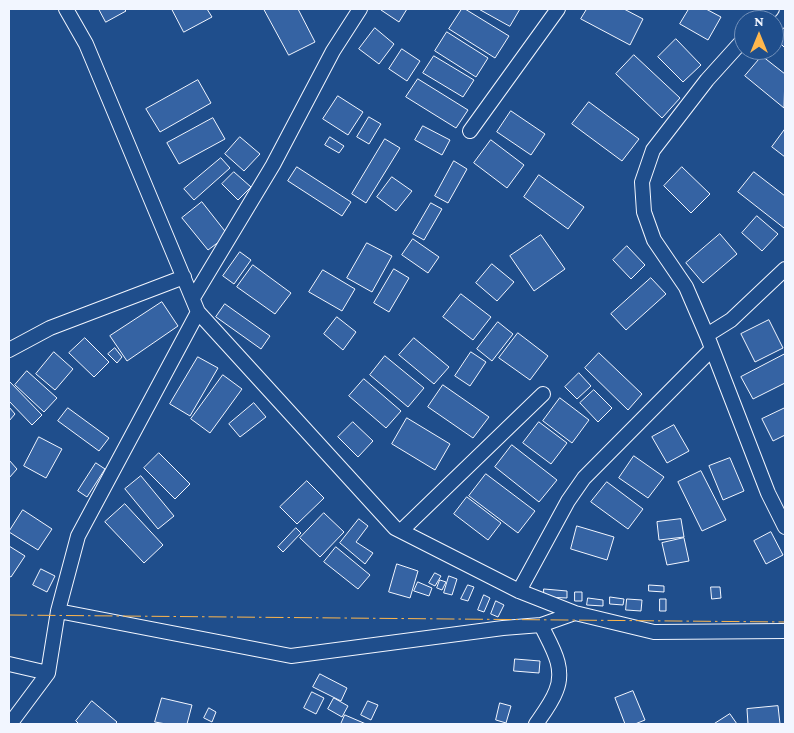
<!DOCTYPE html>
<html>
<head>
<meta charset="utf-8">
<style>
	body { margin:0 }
	#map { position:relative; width:794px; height:733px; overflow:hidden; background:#1f4e8c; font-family:"Crimson Pro",serif }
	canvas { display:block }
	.frame { position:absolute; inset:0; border:10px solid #f2f6ff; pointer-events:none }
	.north { position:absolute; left:734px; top:10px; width:50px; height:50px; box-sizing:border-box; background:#1f4e8c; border:1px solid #7391ba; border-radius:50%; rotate:0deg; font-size:14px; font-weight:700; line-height:20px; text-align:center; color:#f2f6ff }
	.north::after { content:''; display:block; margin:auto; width:18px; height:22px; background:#ffb74d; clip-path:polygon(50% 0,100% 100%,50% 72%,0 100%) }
</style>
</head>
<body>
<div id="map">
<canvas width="794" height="733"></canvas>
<div class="frame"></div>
<div class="north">N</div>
</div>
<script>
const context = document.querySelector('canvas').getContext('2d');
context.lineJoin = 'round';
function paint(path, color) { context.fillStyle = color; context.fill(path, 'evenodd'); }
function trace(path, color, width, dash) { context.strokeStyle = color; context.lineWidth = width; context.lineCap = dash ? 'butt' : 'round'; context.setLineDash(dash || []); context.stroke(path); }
const building = new Path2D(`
	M99,9H124L126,11L106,22Z
	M172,9H207L212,17L184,32Z
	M264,9H298L315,42L289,55Z
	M381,9H407L399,22L381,10Z
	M462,9H465L509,36L495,58L449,29Z
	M479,9H520L510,26Z
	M587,9H624L643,19L630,45L581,19Z
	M689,9H706L721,17L708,40L680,24Z
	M785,27V48L775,38Z
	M375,28L394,44L379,64L359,49Z
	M447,32L488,58L476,77L435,51Z
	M676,39L701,65L683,82L658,57Z
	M402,49L420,61L407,81L389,69Z
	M634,55L680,98L662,118L616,74Z
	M434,56L474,80L463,97L423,73Z
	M762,56L785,74L784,108L745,76Z
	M418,79L468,110L456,128L406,97Z
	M198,80L211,103L160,132L146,109Z
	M338,96L363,112L348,135L323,119Z
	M589,102L639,139L622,161L572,124Z
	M511,111L545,134L531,155L497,132Z
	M369,117L381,124L369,144L357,137Z
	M213,118L225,139L179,164L167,143Z
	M423,126L450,140L442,155L415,140Z
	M785,129V157L772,147Z
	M240,137L260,154L244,171L225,154Z
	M330,137L344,146L339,153L325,145Z
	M385,139L400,148L366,203L352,194Z
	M491,140L524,165L507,188L474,163Z
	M221,158L230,168L194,200L184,189Z
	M454,161L467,169L448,203L435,196Z
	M297,167L351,202L342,216L288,181Z
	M682,167L710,194L691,213L664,186Z
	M234,172L251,187L238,200L222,184Z
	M754,172L785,196V226L784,228L738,192Z
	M539,175L584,207L568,229L524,197Z
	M392,177L412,191L396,211L377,197Z
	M202,202L228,235L208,250L182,218Z
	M431,203L442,209L424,240L413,234Z
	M757,216L778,234L762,251L742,233Z
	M720,234L737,254L703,283L686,263Z
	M541,235L565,269L534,291L510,256Z
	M413,239L439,257L428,273L402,255Z
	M367,243L392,256L372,292L347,278Z
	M627,246L645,265L631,279L613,260Z
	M240,252L251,260L234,284L223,276Z
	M492,264L514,282L497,301L476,283Z
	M253,265L291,293L275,314L237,287Z
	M394,269L409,278L389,312L374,303Z
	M323,270L355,289L342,311L309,292Z
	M651,278L666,294L626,330L611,314Z
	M461,294L491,317L473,340L443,317Z
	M162,302L178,326L127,361L110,336Z
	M225,304L270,336L261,349L216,317Z
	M337,317L356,332L343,350L324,334Z
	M769,320L783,348L755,362L741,334Z
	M498,322L513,334L492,361L477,349Z
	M518,333L548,356L530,380L499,358Z
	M85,338L109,362L94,377L69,353Z
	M414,338L449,367L434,384L399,355Z
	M115,348L122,357L117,363L108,354Z
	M54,352L73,369L55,390L36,374Z
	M471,352L486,362L470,386L455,376Z
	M599,353L642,394L628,410L585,368Z
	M785,354V383L753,399L741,377Z
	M385,356L424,388L408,407L370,375Z
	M198,357L218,368L190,416L170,404Z
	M27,371L57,398L44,412L15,385Z
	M579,373L591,386L577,399L565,387Z
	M223,375L242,389L210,433L191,419Z
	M364,379L401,411L386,428L349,396Z
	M9,381L42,415L32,425L9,401Z
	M443,385L489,417L473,438L428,407Z
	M594,390L612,408L598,422L580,403Z
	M560,398L589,420L572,443L543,421Z
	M254,403L266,417L240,437L229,424Z
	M9,407L15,414L9,421Z
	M68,408L109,438L99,451L58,421Z
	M785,408V435L773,441L762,419Z
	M407,418L450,444L435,470L392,444Z
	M353,422L373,441L358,457L338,437Z
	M539,422L567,443L551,464L523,443Z
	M674,425L689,451L667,463L652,437Z
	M39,437L62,449L46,478L24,466Z
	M512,445L557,480L539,502L495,467Z
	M159,453L190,484L175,499L144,468Z
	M634,456L664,477L648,498L619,478Z
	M730,458L744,491L723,500L709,466Z
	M9,460L17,469L9,478Z
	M96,463L105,469L87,497L78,491Z
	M701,471L726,520L702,531L678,482Z
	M486,474L535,511L518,533L469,496Z
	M141,476L174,516L158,529L125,489Z
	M307,481L324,498L297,524L280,507Z
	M607,482L643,509L628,529L591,502Z
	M467,497L501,523L488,540L454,514Z
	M125,504L163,545L144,563L105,522Z
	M23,510L52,529L38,550L9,532Z
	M324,513L344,532L320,557L300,538Z
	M359,519L368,526L356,542L373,553L365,564L340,543Z
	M681,519L684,537L659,540L657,522Z
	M577,526L614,537L607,560L571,549Z
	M296,528L301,533L283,552L278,547Z
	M771,532L783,555L766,564L754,541Z
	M684,538L689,561L667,565L662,543Z
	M9,546L25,556L11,577L9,576Z
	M336,547L370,575L358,589L324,562Z
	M397,564L418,571L410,598L389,592Z
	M41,569L55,576L47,592L33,585Z
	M435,573L441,576L435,586L429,583Z
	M449,576L457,579L452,595L444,593Z
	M440,580L446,582L442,590L437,588Z
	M418,582L432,588L429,596L414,591Z
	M468,585L474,587L468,601L461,599Z
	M649,585L664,586V592L649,591Z
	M711,587H720L721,598L712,599Z
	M544,589L567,591V598L544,597Z
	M575,592H582V601H575Z
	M484,595L490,598L484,612L478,610Z
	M610,597L624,599L623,605L610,604Z
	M588,598L603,600V606L587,605Z
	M627,599L642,600L641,611L626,610Z
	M660,599H666V611H660Z
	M496,601L504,605L498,617L491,614Z
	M515,659L540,661L539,673L514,671Z
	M320,674L347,688L341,701L313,687Z
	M633,691L645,720L635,724H625L615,698Z
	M312,692L324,698L316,714L304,708Z
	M162,698L192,705L187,724H166L155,722Z
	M334,698L348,706L342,717L328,709Z
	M92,701L117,722L115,724H79L76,721Z
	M368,701L378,705L371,720L361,715Z
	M500,703L511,706L506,723L496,720Z
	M778,706L780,724H748L747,709Z
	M209,708L216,712L212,722L204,718Z
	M730,714L737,724H714Z
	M345,715L366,724H341Z`);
paint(building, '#3563a3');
trace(building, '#f2f6ff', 1);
const street = new Path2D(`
	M66,9L86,44L198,312L395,528L519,591L575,613L654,632L785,631
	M762,20L772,9
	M744,39L707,80L653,150L642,182L644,212L654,240L686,287L708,338L768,493L785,527
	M470,131L558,9
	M193,298L273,165L333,51L360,9
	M707,335L731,320L785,269
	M9,350L50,328L184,277
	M401,531L543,394
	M519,591L568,501L584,478L712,349
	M58,611L291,656L503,628L541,625L575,613
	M9,664L48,673
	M10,724L48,673L58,611L78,536L198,312
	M536,724C543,714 552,702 556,691C566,667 551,646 541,625`);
trace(street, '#f2f6ff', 16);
trace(street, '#1f4e8c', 14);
trace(new Path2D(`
	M9,615L785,622`), '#ffb74d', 1, [18, 4, 2.5, 4]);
</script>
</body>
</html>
